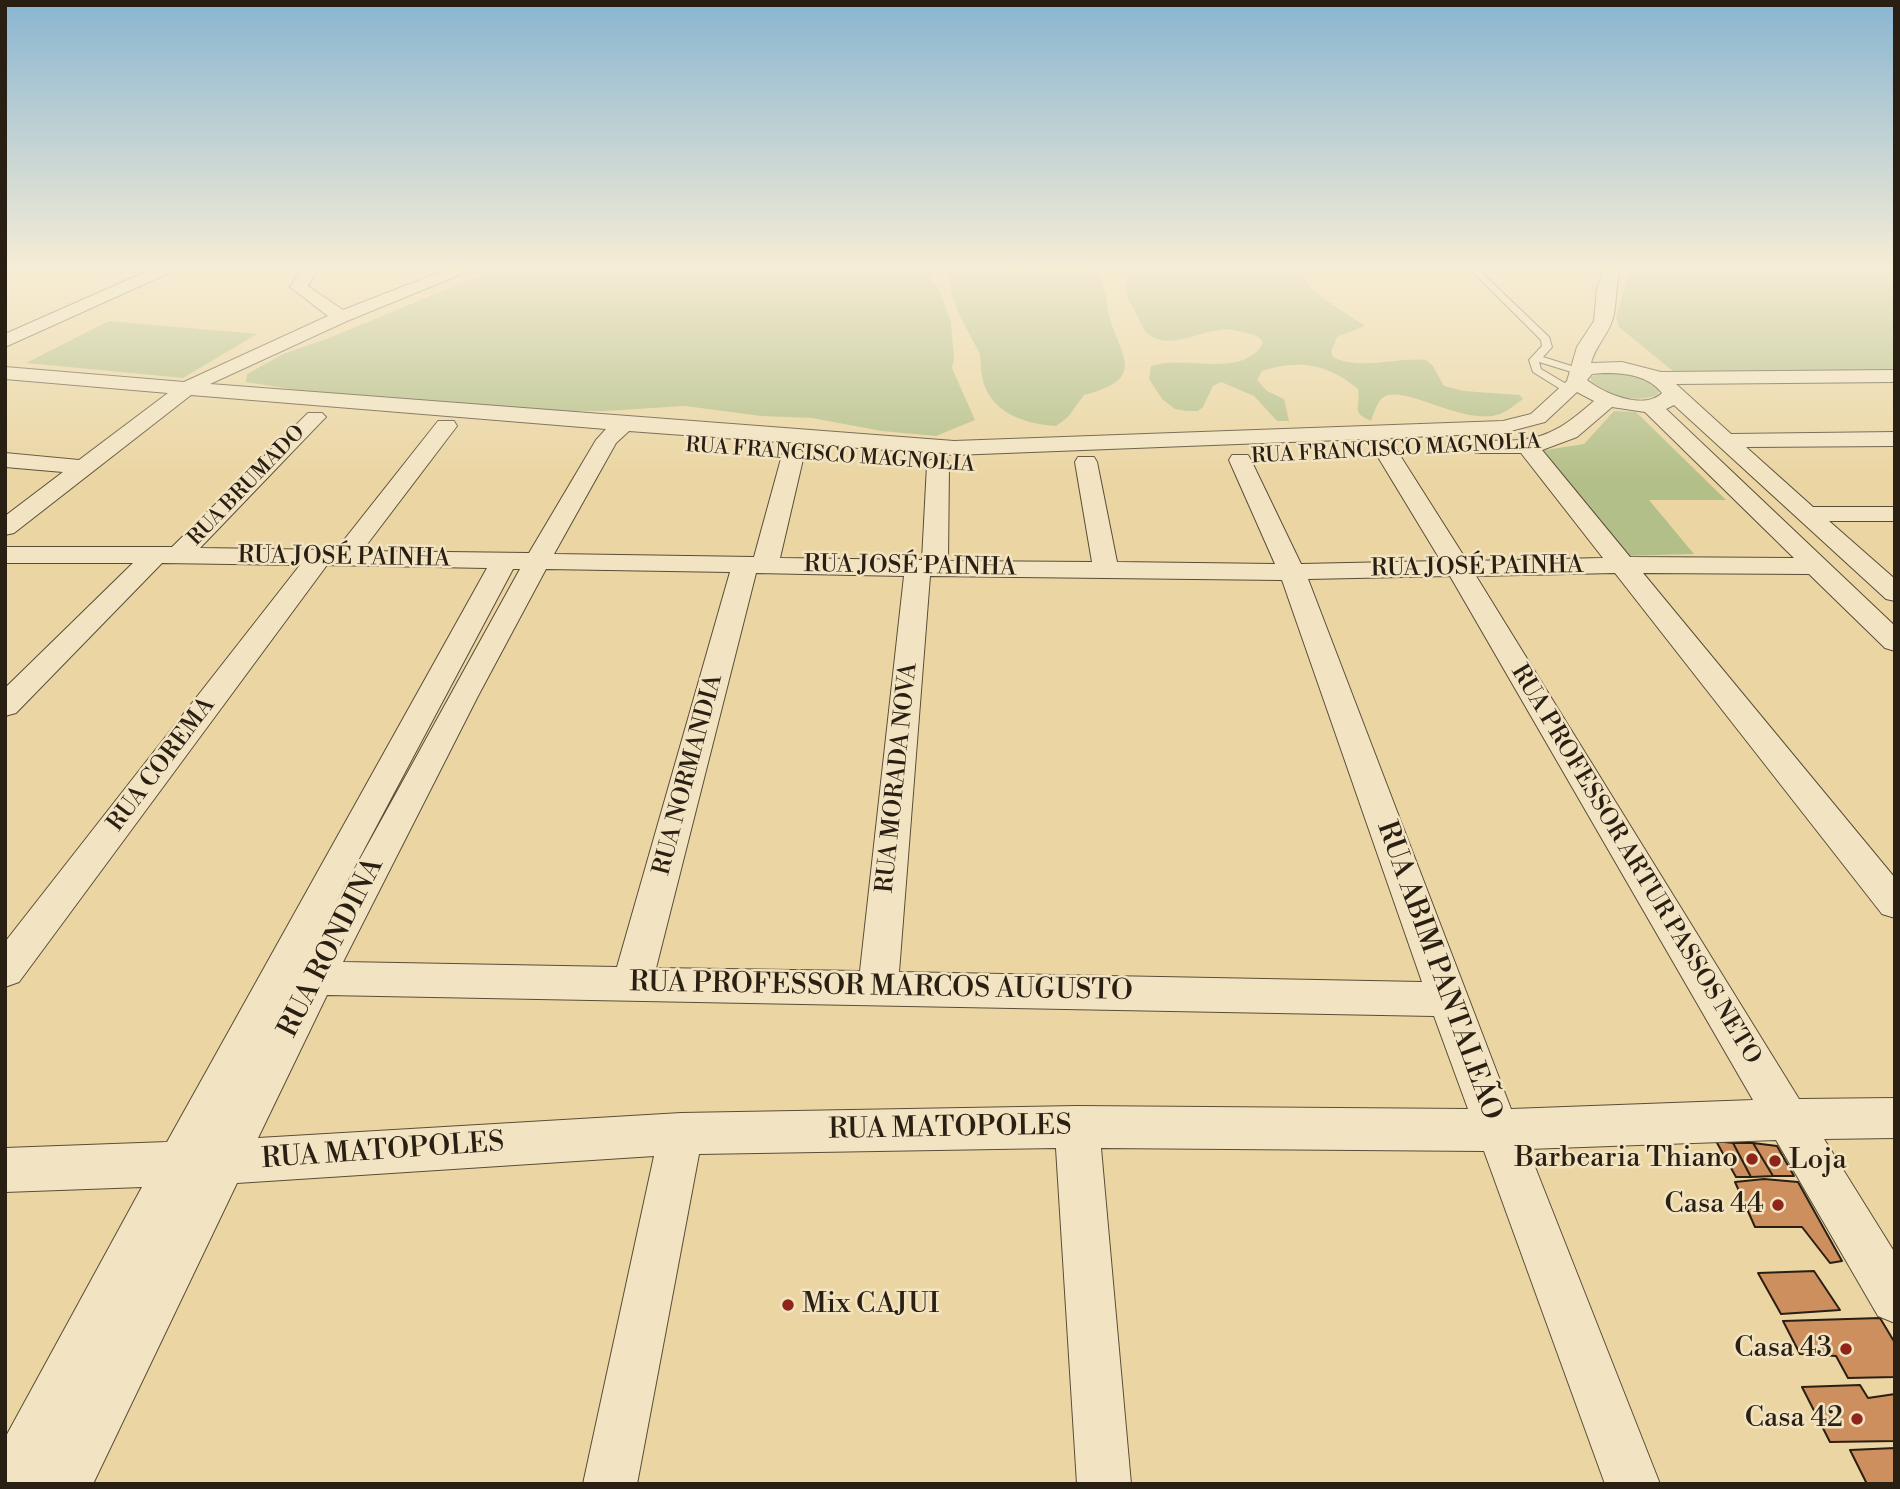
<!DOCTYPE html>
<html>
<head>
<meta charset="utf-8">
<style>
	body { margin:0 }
	#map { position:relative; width:1900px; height:1489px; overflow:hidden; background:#ebd6a3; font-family:"Libre Bodoni",serif }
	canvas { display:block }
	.frame { position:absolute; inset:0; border:7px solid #2a1f13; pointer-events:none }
</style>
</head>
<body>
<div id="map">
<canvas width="1900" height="1489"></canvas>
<div class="frame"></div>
</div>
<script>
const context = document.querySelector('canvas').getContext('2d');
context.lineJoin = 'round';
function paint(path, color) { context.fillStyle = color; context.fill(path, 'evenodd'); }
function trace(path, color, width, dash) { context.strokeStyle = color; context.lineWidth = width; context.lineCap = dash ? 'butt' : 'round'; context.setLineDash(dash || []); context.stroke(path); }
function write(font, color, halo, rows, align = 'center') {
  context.font = font + ' "Libre Bodoni",serif'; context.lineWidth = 5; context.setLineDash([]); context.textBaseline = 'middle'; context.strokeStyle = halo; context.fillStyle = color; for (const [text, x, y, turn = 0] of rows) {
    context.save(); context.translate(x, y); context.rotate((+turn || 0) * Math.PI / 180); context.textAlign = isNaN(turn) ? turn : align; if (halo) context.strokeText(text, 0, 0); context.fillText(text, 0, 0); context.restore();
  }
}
paint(new Path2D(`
	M493,270H932L929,277L938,287L951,322L954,358L952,368L975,420L936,436L882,431L812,418L761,416L685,406L605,411H532L335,396L246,382L247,374L283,354L329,338Z
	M949,270L1093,271C1106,279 1106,298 1108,311C1118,355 1151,378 1084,395L1068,417L1056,426C1024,424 988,412 982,376C980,367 982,358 978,350C964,324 948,299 949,270Z
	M1130,270H1298L1311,288L1324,299L1365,326L1337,337L1331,352L1333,357C1361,371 1395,357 1426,360L1433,366L1444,386L1464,391L1520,395L1523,399C1516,404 1508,411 1500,414C1464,427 1405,384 1384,397C1377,401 1374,413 1371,421C1350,412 1361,408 1358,389C1328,364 1299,359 1262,371L1257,380L1267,391L1284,399L1289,421H1277L1254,396L1221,382L1213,386L1203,407L1198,411H1187L1175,409L1162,399L1149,379L1151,366C1186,354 1242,380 1263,343C1259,335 1254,335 1246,333C1237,331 1228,328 1219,330C1198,332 1171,349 1151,336C1140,329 1140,319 1134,309C1125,295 1123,286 1130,270Z
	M1629,270H1895V371L1674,372L1619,327L1616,318Z
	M109,321L257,334L183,378L26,363Z
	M1602,372C1621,372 1649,373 1659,391L1657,395C1638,403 1604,398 1591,381V377Z
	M1614,411L1636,412L1726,500H1649L1694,554L1621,556L1539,451L1584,444Z`), '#b3bf89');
const building = new Path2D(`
	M1716,1141L1733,1143L1751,1177H1736Z
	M1733,1143H1753L1773,1176L1751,1177Z
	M1753,1143L1777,1146L1794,1176H1773Z
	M1764,1179L1798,1182L1842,1261L1830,1263L1802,1227H1755L1735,1182Z
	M1814,1271L1840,1310L1781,1314L1758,1273Z
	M1880,1318L1895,1343V1377L1848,1378L1836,1356L1800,1354L1783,1321Z
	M1860,1385L1868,1398L1895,1394V1441L1830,1442L1802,1387Z
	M1895,1448V1484H1867L1850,1450Z`);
paint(building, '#cd8f5e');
trace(building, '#2a1f13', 2);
const lane = new Path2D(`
	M1471,270H1479L1549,337L1552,347L1543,357L1581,369V373L1578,374L1539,362L1541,369L1573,388V392H1565L1533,372L1529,360L1542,346L1541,340Z`);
const street = new Path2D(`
	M150,270H171L169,273L5,347V334Z
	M301,270H317L308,286L343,310L445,270H466L464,273L347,321L210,384L954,441L1503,421L1531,414L1567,381L1577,347L1594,321L1597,288L1604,270H1620C1615,287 1617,308 1612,321C1607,336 1595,347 1591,363L1622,362L1661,372L1895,370V382L1676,384L1731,434L1895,432V446L1746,447L1813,507H1895V521H1829L1895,579V601L1886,599L1674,405L1666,409L1895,626V651L1885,648L1809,574L1643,573L1895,878V918L1882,914L1615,573L1476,576L1799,1099L1895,1098V1138L1824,1139L1895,1253V1323L1878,1316L1776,1140L1528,1149L1660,1484H1605L1484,1151L1101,1148L1131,1484H1077L1056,1148L699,1154L637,1484H583L654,1156L237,1183L93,1484H5V1438L142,1187L5,1192V1148L167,1142L487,568L327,565L19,982L5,987V942L300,565L162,563L16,713L5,716V688L133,563H5V547H172L308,413H322L326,417L322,421L200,548L336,550L438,421H454L457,426L362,551L529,553L596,440L606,429L191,395L14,533L5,535V516L63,472L5,467V453L79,460L168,393L5,379V367L184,382L328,316L290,287ZM1603,373C1625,373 1648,375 1662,393C1644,411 1603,393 1587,380L1592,374ZM1577,392L1594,401C1571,421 1552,437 1520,440C1505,441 1490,440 1475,443L1472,448L1475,453H1521L1603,558L1467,561L1389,438L1503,433L1545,422ZM1612,407L1645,412L1794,558L1630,557L1542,450L1577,437ZM629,431L954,455L1367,439L1441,561L1301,564L1251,460L1248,455H1232L1229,460L1275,564L1117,562L1097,462L1094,457H1078L1075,462L1092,562L948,561L949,465L946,460H930L927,465L922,560L780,558L804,455L801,450H785L782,455L754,557L554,554L616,443ZM513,569H520L335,904ZM546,569L730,572L617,967L343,962L478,696ZM756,573L904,576L860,971L656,968ZM930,576L1282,580L1422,982L899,972ZM1450,576L1753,1100L1511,1109L1308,579ZM327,995L1434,1016L1468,1109L1077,1106L681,1113L258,1138Z`);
trace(lane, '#5a4d37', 2);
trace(street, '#5a4d37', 2);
paint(lane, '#f2e4c3');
paint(street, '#f2e4c3');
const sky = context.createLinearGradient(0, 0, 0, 478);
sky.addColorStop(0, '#89b5d1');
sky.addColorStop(0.56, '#f6edd6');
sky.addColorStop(1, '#f6edd600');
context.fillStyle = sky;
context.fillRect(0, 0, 1900, 478);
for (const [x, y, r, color] of [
	[1752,1159,7,"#8f2418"],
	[1775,1161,7,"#8f2418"],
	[1778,1205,7,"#8f2418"],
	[788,1305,7,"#8f2418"],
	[1846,1349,7,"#8f2418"],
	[1857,1419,7,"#8f2418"]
]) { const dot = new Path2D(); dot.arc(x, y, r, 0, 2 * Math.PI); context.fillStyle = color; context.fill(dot); trace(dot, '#f2e4c3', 2.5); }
write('21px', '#2a1f13', '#f2e4c3', [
	["RUA FRANCISCO MAGNOLIA",1396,450,-3],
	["RUA FRANCISCO MAGNOLIA",830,456,4],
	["RUA BRUMADO",247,486,-46]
]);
write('24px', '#2a1f13', '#f2e4c3', [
	["RUA JOSÉ PAINHA",344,558,1],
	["RUA JOSÉ PAINHA",910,567,1],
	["RUA JOSÉ PAINHA",1477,568,-1],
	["RUA COREMA",162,765,-53],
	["RUA NORMANDIA",689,775,-75],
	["RUA MORADA NOVA",898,778,-84],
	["RUA PROFESSOR ARTUR PASSOS NETO",1635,865,59]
]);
write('28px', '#2a1f13', '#f2e4c3', [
	["RUA RONDINA",332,948,-63],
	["RUA ABIM PANTALEÃO",1438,971,70],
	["RUA PROFESSOR MARCOS AUGUSTO",881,988,1],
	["RUA MATOPOLES",950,1129,-1],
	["RUA MATOPOLES",383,1152,-4]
]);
write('28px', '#2a1f13', '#f2e4c3', [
	["Barbearia Thiano",1738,1159],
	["Loja",1789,1161,"left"],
	["Casa 44",1764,1205],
	["Mix CAJUI",802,1305,"left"],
	["Casa 43",1832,1349],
	["Casa 42",1843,1419]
], 'right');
</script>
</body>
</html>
